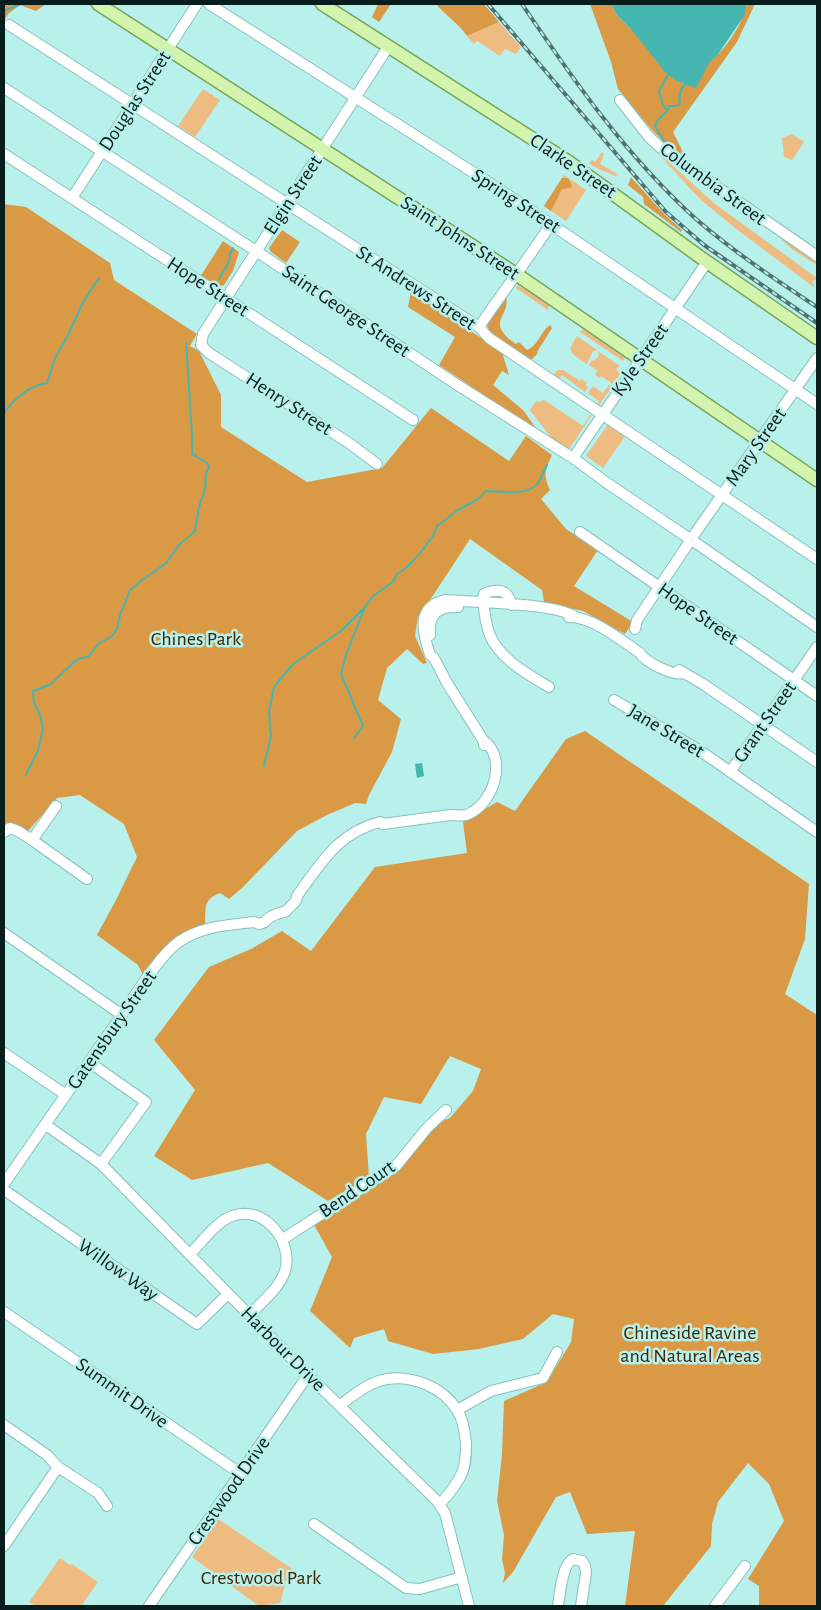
<!DOCTYPE html>
<html>
<head>
<meta charset="utf-8">
<style>
	body { margin:0 }
	#map { position:relative; width:821px; height:1610px; overflow:hidden; background:#b8f0ec; font-family:"Alegreya Sans",sans-serif }
	canvas { display:block }
	.frame { position:absolute; inset:0; border:5px solid #081e1d; pointer-events:none }
</style>
</head>
<body>
<div id="map">
<canvas width="821" height="1610"></canvas>
<div class="frame"></div>
</div>
<script>
const context = document.querySelector('canvas').getContext('2d');
context.lineJoin = 'round';
function paint(path, color) { context.fillStyle = color; context.fill(path, 'evenodd'); }
function trace(path, color, width, dash) { context.strokeStyle = color; context.lineWidth = width; context.lineCap = dash ? 'butt' : 'round'; context.setLineDash(dash || []); context.stroke(path); }
function write(font, color, halo, rows, align = 'center') {
  context.font = font + ' "Alegreya Sans",sans-serif'; context.lineWidth = 5; context.setLineDash([]); context.textBaseline = 'middle'; context.strokeStyle = halo; context.fillStyle = color; for (const [text, x, y, turn = 0] of rows) {
    context.save(); context.translate(x, y); context.rotate((+turn || 0) * Math.PI / 180); context.textAlign = isNaN(turn) ? turn : align; if (halo) context.strokeText(text, 0, 0); context.fillText(text, 0, 0); context.restore();
  }
}
paint(new Path2D(`
	M499,22L521,47L516,54L505,49L500,56L477,41L474,44L467,36Z
	M203,89L220,100L195,137L178,126Z
	M792,134L804,142L792,160L784,157L782,138Z
	M651,146L715,204L817,278V279L812,281L815,288L735,228L700,199Z
	M602,152L604,154L600,164L616,173L617,177C606,171 600,171 589,163L592,160L595,162Z
	M564,175L586,190L566,221L544,206Z
	M779,235L817,261V265C805,257 786,248 779,235Z
	M518,285L549,305L548,310L516,288Z
	M584,329L625,358L623,361L580,332Z
	M577,336L597,350L593,351L587,364C580,359 572,356 570,348Z
	M598,351L620,366L616,369L619,372L624,368L613,384L601,376L599,378L595,375L598,371L589,365L592,360L594,361L599,355Z
	M558,370H563L580,381L582,379L587,383L585,385L588,387L585,392L562,375L559,378L554,375Z
	M609,385L612,387L598,406L597,405L599,401L588,393L593,386L603,393Z
	M544,400L583,426L591,414L592,415L569,449L563,448L550,439V436L530,410L536,401L539,402Z
	M609,423L626,435L603,468L586,456Z
	M218,1519L294,1570L287,1578L280,1603L259,1606L192,1557Z
	M60,1558L70,1565L72,1564L98,1582L81,1606H36L29,1602Z`), '#eebb80');
paint(new Path2D(`
	M4,4H59H46L36,11L20,5L8,14L4,21Z
	M378,4H391L379,22L372,17Z
	M436,4H484L499,22L467,36C458,23 445,15 436,4Z
	M590,4H611L617,15L631,29L709,63C726,49 742,25 747,4H755L737,42L673,132L683,152L681,155L666,144L651,129L618,89L611,62Z
	M631,177L665,215L682,230L681,232L644,204L643,197L628,185Z
	M562,178H568L572,186L570,188L562,189L551,211L544,206Z
	M4,204L26,207L110,263L114,280L197,334L190,346L199,351L221,395V427L307,482L382,468L431,408L509,461L526,436L552,455C545,471 543,474 550,490L541,499L566,529L598,550L574,586L633,622L625,634L583,611L544,602L542,590L470,539L432,597L418,616L415,636L427,663L423,664L407,649L387,668L378,700L401,719L392,752L369,795L366,804L355,803L327,815L297,831L242,888L229,899L220,893C203,899 206,908 205,924C173,937 164,948 143,975L138,965L97,935L116,900L137,857L124,824L80,795L57,798L28,831L9,824L4,825Z
	M282,230L300,242L286,263L271,252L269,248Z
	M223,241L239,252L233,271L224,285L216,287L200,277Z
	M411,291L502,352L509,375L502,371L493,385L523,410L538,431L439,365L455,337L408,307Z
	M506,297C511,316 484,322 516,344L519,342L527,350C539,345 540,332 550,325L552,328L537,352L538,353L531,360L490,332L487,325L491,317Z
	M585,731L809,884L805,939L785,994L817,1015V1606H759V1586L748,1579L784,1521L769,1484L748,1463L718,1502L712,1524L711,1546L663,1606H625L635,1531L587,1534L570,1492L556,1497L513,1572L503,1583L505,1573L502,1559L504,1535L497,1501L502,1454L504,1401L547,1382L571,1342L574,1319L553,1314L523,1339L479,1349L433,1354L388,1341L384,1329L354,1338L350,1348L310,1311L332,1257L313,1223L395,1170L437,1123L450,1118L473,1091L481,1069L450,1056L421,1104L384,1097L366,1134L369,1177L328,1201L268,1163L192,1180L154,1156L195,1090L154,1040L209,967L251,949L282,931L311,951L375,867L467,853L463,822L497,802L515,811L566,739Z`), '#da9945');
paint(new Path2D(`
	M611,4H747L744,16L717,56L709,63L696,88L675,80L665,72L631,29L617,15Z
	M422,763L424,776L417,778L415,764Z`), '#46b6b0');
trace(new Path2D(`
	M4,11L21,4
	M667,111L669,106H677L680,103C678,94 680,88 687,83
	M664,141L655,126L658,120L667,111L663,105L659,91L669,73
	M219,279L229,262L230,254L233,248
	M4,413C15,398 28,386 47,383L55,358L67,337L83,302L99,278
	M354,738L363,726L341,674L346,655L364,609
	M264,766L271,736L269,712L274,687L293,664L341,631L365,607L373,596L393,582L397,574L405,569L421,552L433,536L437,526L458,510L478,499L486,491C501,491 528,497 538,483C542,477 544,470 547,465
	M26,775L38,751L43,729L40,715L34,703L33,691L51,684L76,660L89,656L98,644L112,636L117,629L120,615L130,590L141,581L165,564L179,545L195,531L199,507L205,489L206,473L209,467L207,463L192,454V434L186,343`), '#46b6b0', 2);
const minor = new Path2D(`
	M209,4L493,185L817,404
	M9,25L479,327L489,338L817,559
	M4,88L256,251L456,384L573,458L607,483L687,537
	M620,100L649,137L661,148L817,256
	M4,154L413,420
	M72,198L197,4
	M479,327C503,292 528,259 551,224
	M573,458L707,262
	M377,464L349,443L209,353L201,345L203,334L388,47
	M580,532L817,696
	M694,535L817,358
	M696,543L817,627
	M512,605C510,601 509,595 505,593C500,589 489,591 484,594L483,598C484,609 485,622 489,633C498,658 527,674 549,687
	M569,617C592,616 622,641 640,653C645,662 673,676 683,673
	M635,629L637,620L688,544
	M430,635C428,614 438,606 458,607
	M679,670L703,684L817,762
	M614,700L699,750L817,832
	M484,745L483,740L447,683L434,658L430,655C423,634 415,607 445,600C471,602 558,603 575,617
	M730,772L817,647
	M4,832L10,828L18,831L32,840L56,806
	M32,840L87,879
	M4,933L122,1015
	M4,1053L66,1095
	M89,1062L146,1102L101,1164
	M46,1125L101,1164L308,1375L437,1501L445,1513L469,1606
	M4,1184C41,1130 79,1076 117,1022C133,999 159,955 180,941C202,926 229,925 254,922L259,924L265,922C268,917 279,912 285,912L296,901L297,896C321,863 339,832 380,822L383,824L450,815C456,815 460,816 466,815C493,806 509,758 483,740
	M4,1190L197,1324L228,1294
	M283,1239L396,1166L427,1128L446,1110
	M190,1254C202,1242 216,1222 232,1216C263,1204 294,1241 285,1271C279,1289 262,1302 249,1315
	M4,1312L241,1474
	M340,1405C354,1395 369,1382 387,1379C412,1375 443,1387 457,1410C463,1419 465,1432 466,1443C466,1453 466,1464 462,1473C457,1485 448,1495 440,1504
	M457,1410L491,1391L543,1378L557,1352
	M4,1425L47,1455L58,1467L98,1493L107,1506
	M314,1524L406,1588L420,1589L462,1577
	M4,1546L58,1467
	M149,1606L308,1375
	M558,1606C560,1594 562,1564 573,1559L582,1561L585,1566L586,1573L581,1606
	M715,1606L745,1566`);
const major = new Path2D(`
	M98,4L516,274L817,480
	M322,4L569,162L707,262L817,338`);
trace(minor, '#89c0bc', 12);
trace(major, '#78a458', 15);
trace(minor, '#fff', 10);
trace(major, '#d3f4ad', 12);
const rail = new Path2D(`
	M488,4L666,212L704,245L817,323
	M522,4C574,81 627,157 697,220C734,252 776,280 817,307`);
trace(rail, '#4f7270', 4);
trace(rail, '#b8f0ec', 2, [5.5]);
write('20px', '#081e1d', '#b8f0ec', [
	["Douglas Street",135,101,-57],
	["Clarke Street",573,166,34],
	["Columbia Street",713,184,36],
	["Elgin Street",293,195,-57],
	["Spring Street",516,201,33],
	["Saint Johns Street",460,238,33],
	["Hope Street",208,287,33],
	["St Andrews Street",416,288,33],
	["Saint George Street",346,311,34],
	["Kyle Street",640,360,-55],
	["Henry Street",289,404,33],
	["Mary Street",756,447,-55],
	["Hope Street",698,614,35],
	["Grant Street",765,722,-55],
	["Jane Street",666,731,31],
	["Gatensbury Street",112,1030,-55],
	["Bend Court",357,1189,-34],
	["Willow Way",118,1270,35],
	["Harbour Drive",283,1349,45],
	["Summit Drive",122,1393,35],
	["Crestwood Drive",229,1491,-55]
]);
write('20px', '#3e2400', '#b8f0ec', [
	["Chines Park",196,639],
	["Chineside Ravine",690,1333],
	["and Natural Areas",690,1356],
	["Crestwood Park",261,1578]
]);
</script>
</body>
</html>
